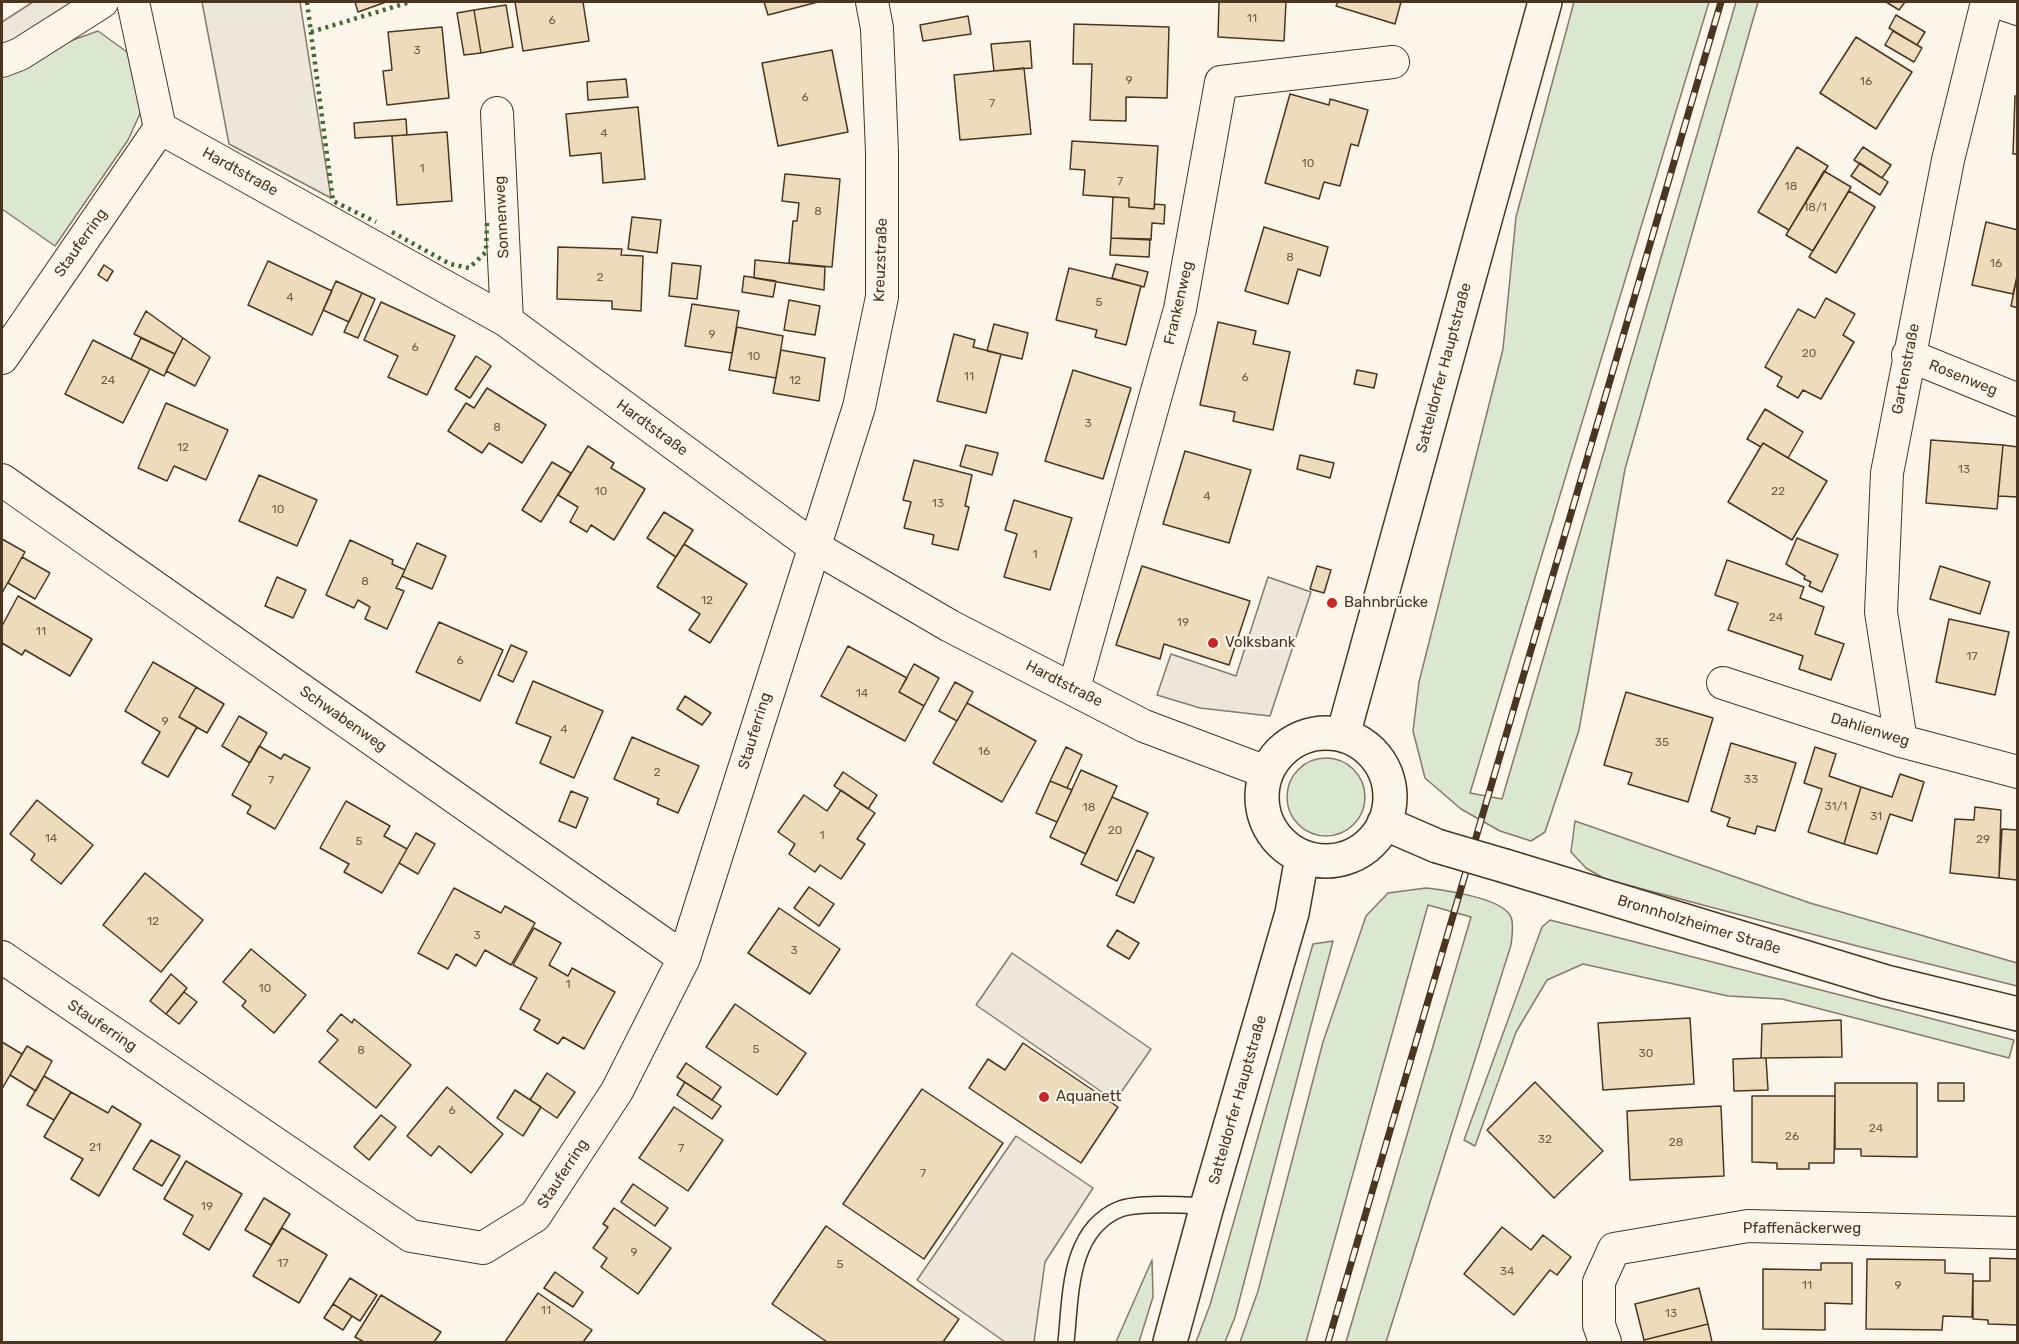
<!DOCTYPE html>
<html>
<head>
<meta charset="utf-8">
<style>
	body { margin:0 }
	#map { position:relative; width:2019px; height:1344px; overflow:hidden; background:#fbf6e9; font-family:Rubik,sans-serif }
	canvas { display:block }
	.frame { position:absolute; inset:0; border:3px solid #4a3520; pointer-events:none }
</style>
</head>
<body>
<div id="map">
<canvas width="2019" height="1344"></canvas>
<div class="frame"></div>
</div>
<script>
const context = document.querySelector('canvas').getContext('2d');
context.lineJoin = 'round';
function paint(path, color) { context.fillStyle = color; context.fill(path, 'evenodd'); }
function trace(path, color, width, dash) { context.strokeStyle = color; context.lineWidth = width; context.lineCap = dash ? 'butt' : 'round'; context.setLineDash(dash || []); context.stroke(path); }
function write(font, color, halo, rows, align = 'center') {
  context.font = font + ' Rubik,sans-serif'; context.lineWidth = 4.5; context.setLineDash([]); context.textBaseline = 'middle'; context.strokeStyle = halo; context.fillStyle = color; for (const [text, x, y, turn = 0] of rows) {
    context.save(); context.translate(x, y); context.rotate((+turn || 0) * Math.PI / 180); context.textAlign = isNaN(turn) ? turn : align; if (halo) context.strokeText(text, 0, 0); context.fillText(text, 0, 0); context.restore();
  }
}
const green = new Path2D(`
	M1574,2H1709L1470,793L1502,799L1736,2H1758L1625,469L1579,730L1545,832L1531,841L1500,831L1461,809L1425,778L1413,731L1419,682L1503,349L1516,217Z
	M98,31L127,52L143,107L128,140L55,246L2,209V69L34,54Z
	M1287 797a39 39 0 1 1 78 0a39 39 0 1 1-78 0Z
	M1575,821L1810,903L2017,963V986L1857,946L1605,879L1586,868L1571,852Z
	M1426,888C1444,890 1503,898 1511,917C1514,924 1512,937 1511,945L1386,1342H1346L1471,917L1428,905L1306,1342H1240L1258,1291L1323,1042L1366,916L1388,893Z
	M1550,920L2014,1040L2009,1058L1782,999L1728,996L1583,964L1547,980L1516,1032L1475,1146L1464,1140L1542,927Z
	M1333,941L1235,1317L1225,1342H1196L1210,1305L1313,944Z
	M1152,1260L1153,1297L1139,1342H1116Z`);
paint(green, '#dce7d0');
trace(green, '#887966', 1.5);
const parking = new Path2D(`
	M33,2H74L2,51V22Z
	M202,2H300L331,198L229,144Z
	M1268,577L1311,592L1270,716L1200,708L1157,695L1171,654L1236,676Z
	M1012,953L1151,1049L1115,1101L976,1005Z
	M1016,1136L1093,1188L1045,1262L1034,1342H1005L917,1280Z`);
paint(parking, '#ede7d9');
trace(parking, '#887966', 1.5);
const building = new Path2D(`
	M355,2H386L358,12Z
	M515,2H583L589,41L523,51Z
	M764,2H818L768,15Z
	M1219,2H1286L1284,41L1218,37Z
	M1338,2H1401L1395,24L1336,6Z
	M1886,2H1905L1899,10Z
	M506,5L513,47L481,53L474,10Z
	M474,10L481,53L464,55L457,13Z
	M1896,15L1925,32L1917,45L1889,28Z
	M968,16L971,34L923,41L920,25Z
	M1074,24L1169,27L1167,98L1126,97V121L1090,120L1092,64H1073Z
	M442,27L449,98L387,105L383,71L392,70L388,32Z
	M1893,31L1922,48L1914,62L1885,45Z
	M1856,37L1912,72L1876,129L1820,93Z
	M1030,41L1032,68L994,71L991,44Z
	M832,50L848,132L778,146L762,63Z
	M1024,68L1031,134L960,140L954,75Z
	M626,79L628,97L588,100L587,82Z
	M1290,94L1329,105L1330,99L1368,110L1358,146L1351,144L1340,186L1324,182L1319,199L1265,183Z
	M2015,96H2018V154H2013Z
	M638,107L645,179L603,183L601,153L570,156L566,114Z
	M406,119L407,135L355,138L354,123Z
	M447,132L452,201L397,205L392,136Z
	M1072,141L1158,146L1154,209L1129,207V198L1083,195L1085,170L1070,169Z
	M1797,147L1828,166L1789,230L1758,212Z
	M1863,147L1891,165L1882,178L1854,160Z
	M1860,163L1888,182L1880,195L1851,176Z
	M1824,171L1851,187L1813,251L1786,235Z
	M785,174L840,179L832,267L789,263L793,221H797L799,203L782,201Z
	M1849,191L1875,207L1836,273L1809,257Z
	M1113,197L1129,198V207L1154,209L1155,204L1165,205L1164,224L1152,223L1151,240L1111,238Z
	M632,217L661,220L657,253L628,249Z
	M1986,222L2018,230V272L2013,294L1972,285Z
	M1264,227L1328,247L1320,276L1298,269L1288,304L1245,291Z
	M1111,238L1150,239L1149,257L1110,255Z
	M558,247L622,249L621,255L643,256L641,311L612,309V301L557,299Z
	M755,260L825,267L824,290L754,278Z
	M268,261L332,291L312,335L248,305Z
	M672,263L701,266L697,299L669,296Z
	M1116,264L1148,272L1144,287L1112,278Z
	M104,265L113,271L107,281L98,275Z
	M1069,268L1141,286L1126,345L1095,337L1097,330L1056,320Z
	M2018,272V308L2011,306Z
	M744,276L776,281L773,297L742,292Z
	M336,281L362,293L349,322L323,310Z
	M362,293L375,299L358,338L344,332Z
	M1826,298L1855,314L1843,335L1854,342L1821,399L1803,390L1798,398L1777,386L1782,377L1765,367L1798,309L1815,318Z
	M789,300L820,306L815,335L784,330Z
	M381,302L455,336L427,395L388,377L398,356L364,340Z
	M692,304L739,311L732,353L685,346Z
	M146,311L183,338L175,354L134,334Z
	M1218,322L1256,331L1253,344L1290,352L1273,430L1233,421L1235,412L1200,405Z
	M994,324L1028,333L1022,359L987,351Z
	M737,327L783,336L776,378L729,370Z
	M954,334L975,340L973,347L1001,354L986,413L937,401Z
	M141,338L175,354L164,376L131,359Z
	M183,338L210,357L195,386L166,371Z
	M93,340L150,369L123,423L65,394Z
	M781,350L825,358L819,401L773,393Z
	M476,356L491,366L470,398L455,389Z
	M1073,370L1131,388L1103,479L1045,461Z
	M1357,370L1377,374L1374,388L1354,384Z
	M487,388L546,425L522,463L489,443L482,453L448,431L466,403L474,408Z
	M166,403L228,430L206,480L174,466L167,481L138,468Z
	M1765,409L1803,432L1788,458L1763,443L1761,447L1747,439Z
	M1931,440L2003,445L1997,509L1926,503Z
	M1763,443L1827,481L1792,540L1728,502Z
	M966,445L998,453L992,475L960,466Z
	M2003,445L2018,447V497L1998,496Z
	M588,446L614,463L611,468L645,489L614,540L591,525L587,532L570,522L578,507L558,495Z
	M1185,451L1251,470L1229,543L1163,524Z
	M1300,455L1334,463L1330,478L1297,469Z
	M914,460L972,475L965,506L969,507L958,550L932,544L934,535L904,528L911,502L903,500Z
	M552,462L571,473L541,522L522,510Z
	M259,475L317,500L297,546L239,521Z
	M1014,500L1072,518L1050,590L1004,577L1017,534L1005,530Z
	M664,512L693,530L676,557L647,538Z
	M1797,538L1838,555L1822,592L1809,586L1811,582L1804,579L1805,576L1786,564Z
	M2,539L25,552L2,593Z
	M350,540L393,560L392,564L405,570L396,588L404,591L387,629L365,619L370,607L358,600L354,608L326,595Z
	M417,543L446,556L432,589L402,576Z
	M684,544L747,584L710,643L689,630L700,614L657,587Z
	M22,557L50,573L35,599L8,583Z
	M1727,560L1804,587L1800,598L1824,607L1815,634L1844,644L1831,680L1799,669L1803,656L1728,630L1738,603L1715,595Z
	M1142,566L1250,601L1229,665L1164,644L1160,659L1116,645Z
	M1317,566L1331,570L1324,593L1310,589Z
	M1940,566L1990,582L1980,614L1930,599Z
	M277,577L306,590L293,618L265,606Z
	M18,596L92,639L70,676L25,650L22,655L2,643V626Z
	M1949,619L2009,632L1995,695L1936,682Z
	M439,622L503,650L480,701L416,672Z
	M511,645L527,652L513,682L498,675Z
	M848,646L907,678L899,692L924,706L905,741L821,696Z
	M153,662L196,687L179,717L197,727L168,777L142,763L160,732L125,711Z
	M914,664L939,678L924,706L899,692Z
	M533,681L603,711L574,778L540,763L551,737L516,723Z
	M955,682L973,692L957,721L939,711Z
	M196,687L224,704L207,733L179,717Z
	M1626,692L1713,718L1688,802L1628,784L1632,773L1604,765Z
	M685,696L711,713L702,725L677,709Z
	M967,703L1036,741L1002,802L933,763Z
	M239,716L267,733L250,763L222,746Z
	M632,737L699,766L678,813L657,804L659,799L614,779Z
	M1731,743L1796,763L1775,831L1757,826L1755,834L1727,826L1730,818L1711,811Z
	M259,746L281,759L284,754L310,768L275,829L247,813L251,806L232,795Z
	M1066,747L1082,755L1067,788L1050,781Z
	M1815,747L1836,754L1829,776L1861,787L1844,844L1808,832L1822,789L1804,783Z
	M1081,770L1117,786L1086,854L1050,837Z
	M843,772L877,795L868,809L834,786Z
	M1900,774L1924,782L1912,821L1890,814L1877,854L1844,844L1861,787L1892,797Z
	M1050,781L1072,790L1057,822L1036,813Z
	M841,790L875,813L857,839L865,844L841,879L820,865L815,872L789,854L795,844L778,832L804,795L827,811Z
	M571,791L588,798L576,828L559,821Z
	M1112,797L1148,813L1117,881L1081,864Z
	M37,800L93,845L61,884L31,860L35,854L10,834Z
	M346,801L390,826L384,836L407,849L382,893L344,872L349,864L320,848Z
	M1975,807L2001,810L1999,878L1950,873L1955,819L1974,820Z
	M2002,829L2018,830V889L2017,880L1999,878Z
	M416,833L435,844L418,874L399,863Z
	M1137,850L1154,858L1134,903L1116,895Z
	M145,873L203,920L161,972L103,925Z
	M809,887L834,904L819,926L794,908Z
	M454,888L501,913L505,906L535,923L511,965L485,950L476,966L456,954L448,969L418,953Z
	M779,908L840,949L810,994L748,953Z
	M534,928L561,943L549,965L568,976L572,968L615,992L584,1049L563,1037L558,1044L534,1030L540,1020L520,1009L537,978L513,965Z
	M1117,930L1139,943L1129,959L1107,946Z
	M251,949L306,995L274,1033L242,1006L246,1001L223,982Z
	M171,974L187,988L166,1014L150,1001Z
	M184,992L197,1002L179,1024L166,1014Z
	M735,1004L806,1053L777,1095L706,1047Z
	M341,1014L352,1023L354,1019L411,1065L376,1108L319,1062L338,1040L327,1031Z
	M1690,1018L1694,1084L1603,1090L1598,1023Z
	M1841,1020L1842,1057L1761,1058L1762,1024Z
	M2,1042L22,1054L2,1089Z
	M1023,1043L1118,1107L1081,1163L969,1088L988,1059L1005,1070Z
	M27,1046L52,1061L36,1091L10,1075Z
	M1761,1058H1766L1768,1090L1734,1091L1733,1059Z
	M686,1063L721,1087L712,1100L677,1077Z
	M547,1073L575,1092L557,1118L530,1100Z
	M44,1076L71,1092L54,1120L27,1105Z
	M685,1082L721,1106L712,1119L677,1095Z
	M1535,1082L1603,1151L1554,1198L1487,1130Z
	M1835,1083H1917V1157L1861,1156V1149H1835Z
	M1938,1083H1964V1101H1938Z
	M447,1087L503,1134L471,1173L439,1146L431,1156L407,1136Z
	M922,1089L1003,1143L924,1259L843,1204Z
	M515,1090L541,1107L523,1136L497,1118Z
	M71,1092L108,1113L112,1106L141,1124L99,1196L71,1179L83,1159L44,1137Z
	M1752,1096H1835L1834,1163H1809V1169H1777V1163L1752,1162Z
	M1721,1106L1724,1176L1630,1180L1627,1111Z
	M674,1107L723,1140L688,1191L639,1158Z
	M381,1115L396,1127L369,1160L354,1147Z
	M151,1140L180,1156L162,1186L133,1169Z
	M186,1161L242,1194L209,1250L183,1234L193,1216L164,1199Z
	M633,1184L668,1208L655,1226L621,1202Z
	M264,1198L290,1214L271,1245L245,1230Z
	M614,1208L671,1248L638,1294L601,1267L607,1258L593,1248L608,1227L603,1224Z
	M826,1226L959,1319L943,1342H827L772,1304Z
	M1502,1227L1531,1250L1543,1235L1571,1257L1557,1275L1550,1270L1514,1315L1464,1274Z
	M282,1228L327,1255L299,1303L253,1276Z
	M1990,1258L2018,1259V1325L1988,1324V1320L1973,1319V1281H1990Z
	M1867,1259L1945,1260V1273L1973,1274L1972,1317L1943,1316L1942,1330L1866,1329Z
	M1821,1263H1852V1304L1825,1303V1330L1763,1329V1269L1821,1270Z
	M555,1272L583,1292L573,1307L544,1288Z
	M350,1278L377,1295L360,1321L333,1304Z
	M1699,1288L1708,1324L1644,1340L1635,1304Z
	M538,1293L592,1330L583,1342H505Z
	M381,1295L441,1332L434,1342H364L355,1337Z
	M333,1304L352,1316L343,1330L324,1318Z
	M1708,1324L1712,1342H1644V1340Z`);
paint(building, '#ecdcbc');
trace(building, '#4a3520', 1.5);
const lane = new Path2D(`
	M1066,1342C1071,1297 1068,1230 1120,1209C1138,1202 1186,1205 1207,1206`);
const street = new Path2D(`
	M133,2L160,128L507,321L813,546L950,626L1144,726L1266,772
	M1997,2L2018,9
	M2,61L20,54L102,2
	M497,113L507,321
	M1908,355L2018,400
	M2,358L160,128
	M2,480L684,958
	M1723,683L1901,741L2018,772
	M1074,688L1180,309L1221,82L1393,62
	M1901,741L1881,612L1887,473L1948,160L1987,2
	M2,957L411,1236L483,1248L535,1216L617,1091L684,958L859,407L882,297V152L877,28L872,2
	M1605,1342L1599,1325V1282L1614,1249L1748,1226L2018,1233`);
const secondary = new Path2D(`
	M1262 797a64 64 0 1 1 128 0a64 64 0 1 1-128 0Z
	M1343,735L1545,2
	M1384,823L1437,846
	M1505,866L1886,982L2018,1014
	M1170,1342L1207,1206L1292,913L1302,857`);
trace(lane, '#4a3520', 18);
trace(street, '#4a3520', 34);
trace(secondary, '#4a3520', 36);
trace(lane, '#fbf6e9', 15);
trace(street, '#fbf6e9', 32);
trace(secondary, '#fbf6e9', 33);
const rail = new Path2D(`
	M1328,1342L1721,2`);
trace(rail, '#4a3520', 7);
trace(rail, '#fbf6e9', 4.5, [14]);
const secondaryBridge = new Path2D(`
	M1437,846L1505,866`);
trace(secondaryBridge, '#4a3520', 36, []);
trace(secondaryBridge, '#fbf6e9', 33);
trace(new Path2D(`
	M307,2L333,201L376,222
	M311,32L410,2
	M392,232L450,264L469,268L486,252L487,223`), '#436837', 4.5, [3, 4.5]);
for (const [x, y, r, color] of [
	[1332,603,6,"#c62828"],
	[1213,643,6,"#c62828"],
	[1044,1097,6,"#c62828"]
]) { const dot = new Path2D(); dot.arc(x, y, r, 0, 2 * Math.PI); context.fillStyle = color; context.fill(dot); trace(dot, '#fbf6e9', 2); }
write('12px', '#725f47', null, [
	["11",1252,19],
	["6",552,21],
	["3",417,51],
	["9",1129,81],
	["16",1866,82],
	["6",805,98],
	["7",992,104],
	["4",604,134],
	["10",1308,164],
	["1",422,169],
	["7",1120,182],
	["18",1791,187],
	["18/1",1815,208],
	["8",818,212],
	["8",1290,258],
	["16",1996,264],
	["2",600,278],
	["4",290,298],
	["5",1099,303],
	["9",712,335],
	["6",415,348],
	["20",1809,354],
	["10",754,357],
	["11",969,377],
	["6",1245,378],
	["24",108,381],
	["12",795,381],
	["3",1088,424],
	["8",497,428],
	["12",183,448],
	["13",1964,470],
	["10",601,492],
	["22",1778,492],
	["4",1207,497],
	["13",938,504],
	["10",278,510],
	["1",1035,555],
	["8",365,582],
	["12",707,601],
	["24",1776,618],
	["19",1183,623],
	["11",41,632],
	["17",1972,657],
	["6",460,661],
	["14",862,694],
	["9",165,722],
	["4",564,730],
	["35",1662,743],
	["16",984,752],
	["2",657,773],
	["33",1751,780],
	["7",271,781],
	["31/1",1836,807],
	["18",1089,808],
	["31",1876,817],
	["20",1115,831],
	["1",822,836],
	["14",51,839],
	["29",1983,840],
	["5",359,842],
	["12",153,922],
	["3",477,936],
	["3",794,951],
	["1",568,985],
	["10",265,989],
	["5",756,1050],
	["8",361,1051],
	["30",1646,1054],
	["6",452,1111],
	["24",1876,1129],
	["26",1792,1137],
	["32",1545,1140],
	["28",1676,1143],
	["21",95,1148],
	["7",681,1149],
	["7",923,1174],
	["19",207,1207],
	["9",634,1253],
	["17",283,1264],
	["5",840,1265],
	["34",1507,1272],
	["11",1807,1286],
	["9",1898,1286],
	["11",546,1311],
	["13",1671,1314]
]);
write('15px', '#4a3520', '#fbf6e9', [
	["Hardtstraße",240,172,29],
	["Sonnenweg",502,217,-93],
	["Stauferring",81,243,-55],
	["Kreuzstraße",881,260,-88],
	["Frankenweg",1179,303,-77],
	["Satteldorfer Hauptstraße",1444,368,-75],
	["Gartenstraße",1906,369,-79],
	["Rosenweg",1963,378,22],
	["Hardtstraße",652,428,36],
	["Hardtstraße",1064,684,27],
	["Schwabenweg",343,719,35],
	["Dahlienweg",1870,730,17],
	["Stauferring",755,731,-73],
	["Bronnholzheimer Straße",1699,925,17],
	["Stauferring",102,1026,34],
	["Satteldorfer Hauptstraße",1238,1100,-74],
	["Stauferring",563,1174,-57],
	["Pfaffenäckerweg",1802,1229]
]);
write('15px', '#4a3520', '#fbf6e9', [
	["Bahnbrücke",1344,603],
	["Volksbank",1225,643],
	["Aquanett",1056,1097]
], 'left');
</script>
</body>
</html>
